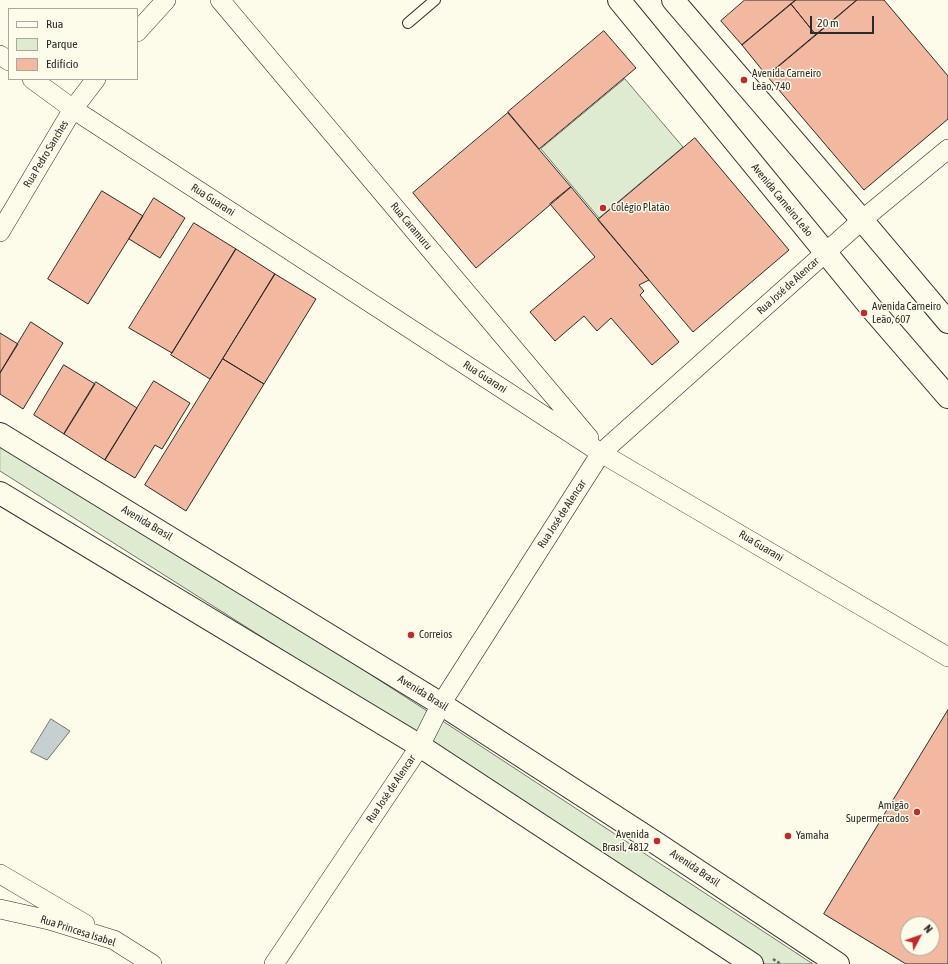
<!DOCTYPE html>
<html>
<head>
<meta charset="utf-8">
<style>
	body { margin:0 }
	#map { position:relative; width:948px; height:964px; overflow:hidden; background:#fdfbea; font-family:"Asap Condensed",sans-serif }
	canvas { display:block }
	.legend { position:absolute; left:8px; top:8px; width:130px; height:72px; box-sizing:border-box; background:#fdfbea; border:1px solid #a9a89e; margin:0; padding:5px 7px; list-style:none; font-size:12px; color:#2b2b2b }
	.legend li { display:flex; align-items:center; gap:8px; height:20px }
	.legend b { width:20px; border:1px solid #a9a89e }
	.north { position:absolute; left:900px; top:916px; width:40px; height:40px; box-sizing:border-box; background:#fdfbea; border:1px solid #a9a89e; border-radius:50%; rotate:49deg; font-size:11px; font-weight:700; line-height:16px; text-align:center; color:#2b2b2b }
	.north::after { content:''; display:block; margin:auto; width:14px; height:18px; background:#c62828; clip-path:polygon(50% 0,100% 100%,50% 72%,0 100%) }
	.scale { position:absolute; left:810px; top:16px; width:64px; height:18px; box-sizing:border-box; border:2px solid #2b2b2b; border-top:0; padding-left:5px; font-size:12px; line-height:14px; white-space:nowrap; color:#2b2b2b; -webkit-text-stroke:3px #fdfbea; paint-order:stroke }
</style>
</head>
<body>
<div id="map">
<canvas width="948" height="964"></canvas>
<ul class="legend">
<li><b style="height:5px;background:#fdfbea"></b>Rua</li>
<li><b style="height:11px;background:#deebd1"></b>Parque</li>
<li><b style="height:11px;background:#f2b8a0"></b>Edifício</li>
</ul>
<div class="north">N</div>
<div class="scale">20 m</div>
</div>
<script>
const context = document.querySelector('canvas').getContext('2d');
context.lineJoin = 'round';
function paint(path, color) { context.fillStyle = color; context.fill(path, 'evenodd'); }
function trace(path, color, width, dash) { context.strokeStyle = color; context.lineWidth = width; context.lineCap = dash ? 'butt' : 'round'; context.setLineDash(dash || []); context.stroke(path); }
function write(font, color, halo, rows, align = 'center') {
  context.font = font + ' "Asap Condensed",sans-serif'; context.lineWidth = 3; context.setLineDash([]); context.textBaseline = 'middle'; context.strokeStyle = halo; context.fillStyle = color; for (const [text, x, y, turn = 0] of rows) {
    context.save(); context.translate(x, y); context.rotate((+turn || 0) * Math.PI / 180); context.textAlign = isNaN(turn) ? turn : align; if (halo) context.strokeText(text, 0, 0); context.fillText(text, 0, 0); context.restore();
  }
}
const green = new Path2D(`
	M625,79L683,147L599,218L541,149Z
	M0,436L435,716L813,964H765L423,739L0,471Z`);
paint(green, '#deebd1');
trace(green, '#74746e', 1);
const water = new Path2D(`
	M51,719L70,731L47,760L31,752Z`);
paint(water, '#c7d0d0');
trace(water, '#74746e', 1);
const building = new Path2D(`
	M745,0H796L742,45L721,21Z
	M796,0H857L816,35L791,4Z
	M857,0H884L948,76V119L864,190L767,76Z
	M791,4L816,35L767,76L742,45Z
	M604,31L636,68L539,149L508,112Z
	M508,113L571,187L476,268L413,193Z
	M695,138L789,250L693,332L598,220Z
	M571,187L649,280L639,285L644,291L640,295L679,342L652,365L611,318L597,331L584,316L555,341L530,312L595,257L550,204Z
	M102,191L143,216L88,304L48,279Z
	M154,198L185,218L160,258L129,239Z
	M194,223L236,249L172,353L129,328Z
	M236,249L275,274L210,379L171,355Z
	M275,274L316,299L264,384L223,359Z
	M31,322L63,343L23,409L0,394V373Z
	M0,333L18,344L0,373Z
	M223,359L264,384L186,511L145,485Z
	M64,365L95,384L64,434L34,415Z
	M154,381L190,403L162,449L155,445L135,478L105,460Z
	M96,382L137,408L105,460L64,434Z
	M948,710V964H906L824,914ZM908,924H932V948H908Z`);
paint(building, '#f2b8a0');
trace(building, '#2b2b2b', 1);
const service = new Path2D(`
	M408,23L435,0`);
const minor = new Path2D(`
	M220,0L589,438
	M137,32L166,0
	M0,55L9,61
	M32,79L73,109L601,453L948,657
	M0,232L73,109L96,79
	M0,874L85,924
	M0,909L49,920L114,940L152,964
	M274,964L420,746L441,704L601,453L862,220L948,149`);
const secondary = new Path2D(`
	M619,0L871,308L948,397
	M673,0L862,220L948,322
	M0,434L441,704L656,843L838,964
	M0,493L420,746L752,964`);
trace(service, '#2b2b2b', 12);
trace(minor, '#2b2b2b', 20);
trace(secondary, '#2b2b2b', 24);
trace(new Path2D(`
	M773,959L781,964`), '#6a6964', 2.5, [3, 2]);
trace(service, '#fdfbea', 10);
trace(minor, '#fdfbea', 19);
trace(secondary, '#fdfbea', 22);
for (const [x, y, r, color] of [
	[744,80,4,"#c62828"],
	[603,208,4,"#c62828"],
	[864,313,4,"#c62828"],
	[411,635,4,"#c62828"],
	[917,812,4,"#c62828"],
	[788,836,4,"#c62828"],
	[657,841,4,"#c62828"]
]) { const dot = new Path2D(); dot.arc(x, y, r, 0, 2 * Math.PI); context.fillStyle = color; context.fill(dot); trace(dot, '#fdfbea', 1.5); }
write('11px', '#2b2b2b', '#fdfbea', [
	["Avenida Carneiro",752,74],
	["Leão, 740",752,87],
	["Colégio Platão",611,208],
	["Avenida Carneiro",872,307],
	["Leão, 607",872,320],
	["Correios",419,635],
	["Amigão",909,806,"right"],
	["Supermercados",909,819,"right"],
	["Avenida",649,835,"right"],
	["Brasil, 4812",649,848,"right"],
	["Yamaha",796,836]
], 'left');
write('11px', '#2b2b2b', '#fdfbea', [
	["Rua Pedro Sanches",46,154,-59],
	["Rua Guarani",213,200,33],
	["Avenida Carneiro Leão",782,200,51],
	["Rua Caramuru",411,226,50],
	["Rua José de Alencar",788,286,-42],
	["Rua Guarani",485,377,33],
	["Rua José de Alencar",562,514,-57],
	["Avenida Brasil",147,523,31],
	["Rua Guarani",761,546,31],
	["Avenida Brasil",423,693,32],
	["Rua José de Alencar",391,789,-56],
	["Avenida Brasil",695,868,34],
	["Rua Princesa Isabel",78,931,18]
]);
</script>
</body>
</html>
